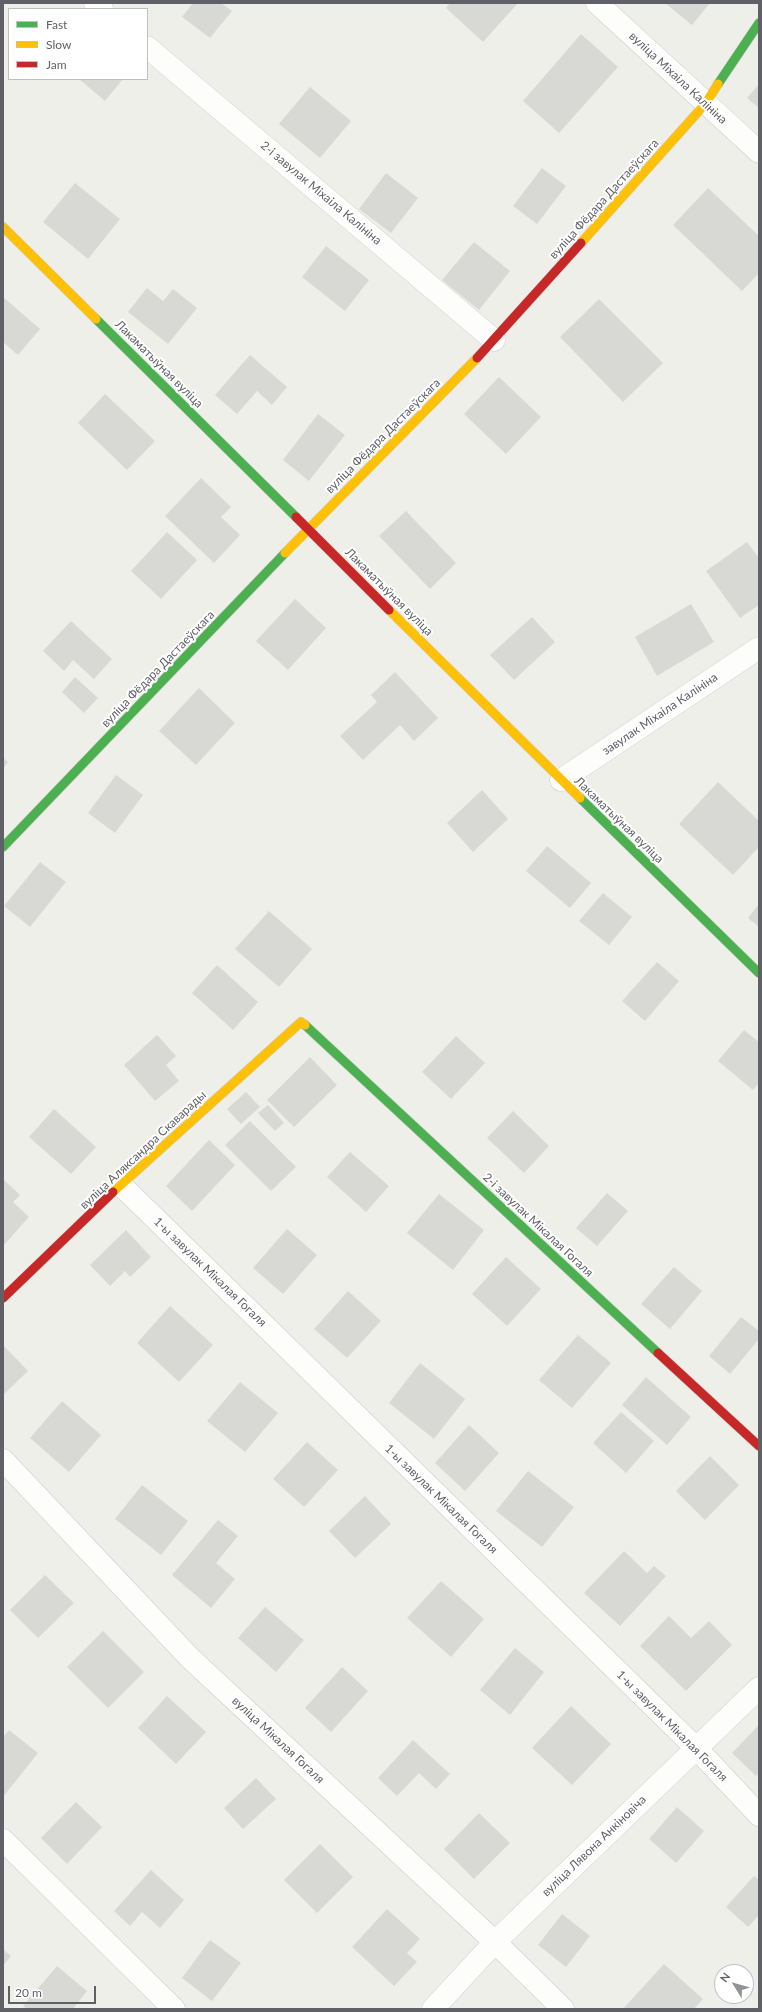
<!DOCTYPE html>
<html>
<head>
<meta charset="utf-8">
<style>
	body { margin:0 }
	#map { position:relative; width:762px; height:2012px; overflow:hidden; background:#efefea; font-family:Lato,sans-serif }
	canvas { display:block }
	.frame { position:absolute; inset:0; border:4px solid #5f6167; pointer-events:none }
	.legend { position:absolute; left:8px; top:8px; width:140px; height:72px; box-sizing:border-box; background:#fff; border:1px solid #bfc0c2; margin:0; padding:5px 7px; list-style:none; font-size:12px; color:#5f6167 }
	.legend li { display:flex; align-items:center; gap:8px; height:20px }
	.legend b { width:20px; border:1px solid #bfc0c2 }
	.north { position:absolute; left:714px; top:1964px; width:40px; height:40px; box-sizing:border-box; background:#fff; border:1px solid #bfc0c2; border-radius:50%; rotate:307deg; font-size:11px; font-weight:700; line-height:16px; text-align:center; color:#5f6167 }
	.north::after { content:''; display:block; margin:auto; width:14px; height:18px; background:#919395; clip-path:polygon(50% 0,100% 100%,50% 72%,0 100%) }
	.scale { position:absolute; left:8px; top:1986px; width:88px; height:18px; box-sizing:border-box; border:2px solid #5f6167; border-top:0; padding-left:5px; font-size:12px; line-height:14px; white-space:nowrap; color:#5f6167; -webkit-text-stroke:3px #fff; paint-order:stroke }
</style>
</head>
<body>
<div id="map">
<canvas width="762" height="2012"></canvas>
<div class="frame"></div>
<ul class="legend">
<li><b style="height:5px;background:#4caf50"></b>Fast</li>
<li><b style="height:5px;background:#ffc107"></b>Slow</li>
<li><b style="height:5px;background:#c62828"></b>Jam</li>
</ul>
<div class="north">N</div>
<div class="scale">20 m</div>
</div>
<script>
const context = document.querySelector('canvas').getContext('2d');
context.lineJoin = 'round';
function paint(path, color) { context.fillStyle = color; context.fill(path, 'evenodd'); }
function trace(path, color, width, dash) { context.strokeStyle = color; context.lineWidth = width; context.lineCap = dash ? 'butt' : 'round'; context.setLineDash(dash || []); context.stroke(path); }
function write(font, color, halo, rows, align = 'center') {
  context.font = font + ' Lato,sans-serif'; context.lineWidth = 4; context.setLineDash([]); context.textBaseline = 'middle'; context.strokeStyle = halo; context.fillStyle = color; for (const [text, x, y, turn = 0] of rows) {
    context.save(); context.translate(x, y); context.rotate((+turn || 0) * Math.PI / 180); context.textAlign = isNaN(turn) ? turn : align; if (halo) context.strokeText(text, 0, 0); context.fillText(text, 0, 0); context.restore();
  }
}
paint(new Path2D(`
	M193,3H221L232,11L210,38L182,17Z
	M450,3H518L483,42L446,8Z
	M665,3H710L692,25Z
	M581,34L618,67L559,133L523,101Z
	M79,79H123L105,101Z
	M759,84V108L747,98Z
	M310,87L351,121L320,158L279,124Z
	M542,168L566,186L537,224L513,206Z
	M386,173L418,198L391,233L359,209Z
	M75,183L120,219L88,259L43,222Z
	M708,188L759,236V273L742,291L673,225Z
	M474,242L510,271L479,310L442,280Z
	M326,246L369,280L345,311L302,277Z
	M147,288L163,301L173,289L197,308L168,344L128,312Z
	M3,297L40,329L18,355L3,342Z
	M599,299L663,363L623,402L560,337Z
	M250,355L287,387L272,405L257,391L237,414L215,395Z
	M499,377L541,417L506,454L464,414Z
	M105,394L155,441L127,470L78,423Z
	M318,414L345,435L309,481L283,460Z
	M201,478L231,507L221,517L240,535L214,563L165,516Z
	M406,511L456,563L430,589L379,536Z
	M167,532L197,560L161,599L131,571Z
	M747,542L759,558V605L740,618L706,571Z
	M295,599L326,628L288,670L256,641Z
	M691,604L714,642L657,676L635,637Z
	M532,617L555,642L514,680L490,655Z
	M71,621L112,659L94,679L73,660L64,671L43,651Z
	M395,672L438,718L414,741L400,725L363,760L340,736L377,702L371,695Z
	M75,677L98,698L84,713L62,692Z
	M199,688L235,723L196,765L159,731Z
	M3,758L8,762L3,769Z
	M116,775L143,795L115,833L88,813Z
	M718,782L759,821V847L733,875L679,824Z
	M482,790L508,819L473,852L447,823Z
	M547,846L591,883L570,908L526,871Z
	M40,862L66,882L30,927L4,906Z
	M603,893L632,917L609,945L579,921Z
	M759,904V927L748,918Z
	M269,911L312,949L279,987L235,949Z
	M657,962L679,981L645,1021L622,1001Z
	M217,965L258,1002L233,1030L192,993Z
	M744,1030L759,1042V1083L753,1090L718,1061Z
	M157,1035L176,1056L166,1065L179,1081L155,1101L124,1065Z
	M456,1036L485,1063L451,1099L422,1072Z
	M310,1057L337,1085L294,1127L267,1100Z
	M246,1092L260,1107L241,1124L227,1109Z
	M268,1105L284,1123L275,1131L258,1113Z
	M54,1109L96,1147L71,1174L29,1137Z
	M513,1111L549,1146L524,1173L487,1138Z
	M250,1121L296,1167L271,1191L225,1145Z
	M209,1140L235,1165L192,1211L166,1186Z
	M350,1152L389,1186L366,1212L327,1177Z
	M3,1179L20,1195L13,1202L29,1217L3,1246Z
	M607,1193L628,1211L597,1246L576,1228Z
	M439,1194L484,1230L453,1270L407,1233Z
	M287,1229L317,1255L283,1294L253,1268Z
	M126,1230L151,1257L130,1277L125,1271L110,1286L90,1265Z
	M506,1257L541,1289L507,1326L472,1294Z
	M674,1267L702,1291L670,1329L641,1304Z
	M348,1291L381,1321L347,1358L314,1329Z
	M170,1306L213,1345L179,1382L137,1343Z
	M741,1317L759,1331V1339L730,1374L709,1356Z
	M578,1335L611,1363L572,1408L539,1380Z
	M3,1345L28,1371L3,1395Z
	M420,1363L465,1399L434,1439L389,1403Z
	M646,1377L691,1417L667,1445L622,1405Z
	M240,1382L278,1413L245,1452L207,1421Z
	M62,1401L101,1435L69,1472L30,1438Z
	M621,1412L654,1441L626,1473L593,1443Z
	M469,1425L499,1453L465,1491L435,1463Z
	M307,1442L338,1470L304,1507L273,1479Z
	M710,1456L739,1485L705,1520L676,1491Z
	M528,1471L574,1507L542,1547L496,1511Z
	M142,1485L188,1521L161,1555L115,1519Z
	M365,1496L391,1524L355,1558L329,1531Z
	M218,1520L238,1536L216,1563L235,1579L211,1608L172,1575Z
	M624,1551L647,1573L654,1566L666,1576L620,1626L584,1593Z
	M45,1575L74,1603L38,1638L10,1610Z
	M441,1581L484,1619L451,1657L407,1618Z
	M265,1607L304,1640L276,1672L238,1638Z
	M669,1616L691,1638L709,1621L732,1645L686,1691L640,1646Z
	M103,1631L144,1672L108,1708L67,1667Z
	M515,1648L544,1672L510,1715L480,1690Z
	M342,1667L368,1691L331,1732L305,1708Z
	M167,1696L206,1732L176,1764L138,1728Z
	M571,1706L611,1744L572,1785L532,1748Z
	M759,1725V1773L756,1776L732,1753Z
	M9,1730L38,1753L3,1797V1737Z
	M413,1740L450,1774L436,1789L419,1773L397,1796L378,1778Z
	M256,1778L276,1799L243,1829L224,1808Z
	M76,1802L102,1827L67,1864L41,1838Z
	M677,1807L704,1831L676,1863L649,1839Z
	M479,1813L510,1843L474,1879L444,1849Z
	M320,1844L353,1877L317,1913L284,1880Z
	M151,1870L184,1900L160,1928L142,1912L130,1926L114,1911Z
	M754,1876L759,1880V1915L748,1927L726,1907Z
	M387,1909L420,1939L407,1953L417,1962L394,1986L352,1947Z
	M562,1914L590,1936L566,1967L538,1945Z
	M210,1940L241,1963L212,2001L182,1978Z
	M3,1949L11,1956L3,1966Z
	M664,1964L703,1999L694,2009H623Z
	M57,1966L87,1991L73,2009H27L23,2006Z`), '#d8d8d5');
const street = new Path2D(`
	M95,3L102,9
	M597,3L759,152
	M147,47L494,340
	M561,780L759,648
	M121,1185L696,1748L759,1815
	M3,1460L190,1658L495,1942L563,2009
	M3,1840L174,2009
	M433,2009L495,1942L759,1688`);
const fast = new Path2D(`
	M718,84L759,23
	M96,319L296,517
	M580,798L759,973
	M3,847L285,553
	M305,1025L658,1353`);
const slow = new Path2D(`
	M3,227L96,319
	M581,243L706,103L718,84
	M285,553L477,358
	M389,610L580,798
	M113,1192L301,1022L305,1025`);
const jam = new Path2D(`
	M477,358L581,243
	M296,517L389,610
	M3,1298L113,1192
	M658,1353L759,1446`);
trace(street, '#cccdcc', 23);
trace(fast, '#ccc', 10);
trace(slow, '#ccc', 10);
trace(jam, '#ccc', 10);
trace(street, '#fdfdfc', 22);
trace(fast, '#4caf50', 9);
trace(slow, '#ffc107', 9);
trace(jam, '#c62828', 9);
write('12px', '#5f6167', '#fff', [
	["вуліца Міхаіла Калініна",678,78,43],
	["2-і завулак Міхаіла Калініна",321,193,40],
	["вуліца Фёдара Дастаеўскага",604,199,-48],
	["Лакаматыўная вуліца",159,364,45],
	["вуліца Фёдара Дастаеўскага",383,436,-45],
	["Лакаматыўная вуліца",389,592,45],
	["вуліца Фёдара Дастаеўскага",158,669,-46],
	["завулак Міхаіла Калініна",660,714,-34],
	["Лакаматыўная вуліца",619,820,44],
	["вуліца Аляксандра Скаварады",143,1150,-43],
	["2-і завулак Мікалая Гогаля",538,1225,43],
	["1-ы завулак Мікалая Гогаля",210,1272,44],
	["1-ы завулак Мікалая Гогаля",441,1499,44],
	["1-ы завулак Мікалая Гогаля",672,1726,45],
	["вуліца Мікалая Гогаля",278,1740,43],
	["вуліца Лявона Анкіновіча",594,1846,-44]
]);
</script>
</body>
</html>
